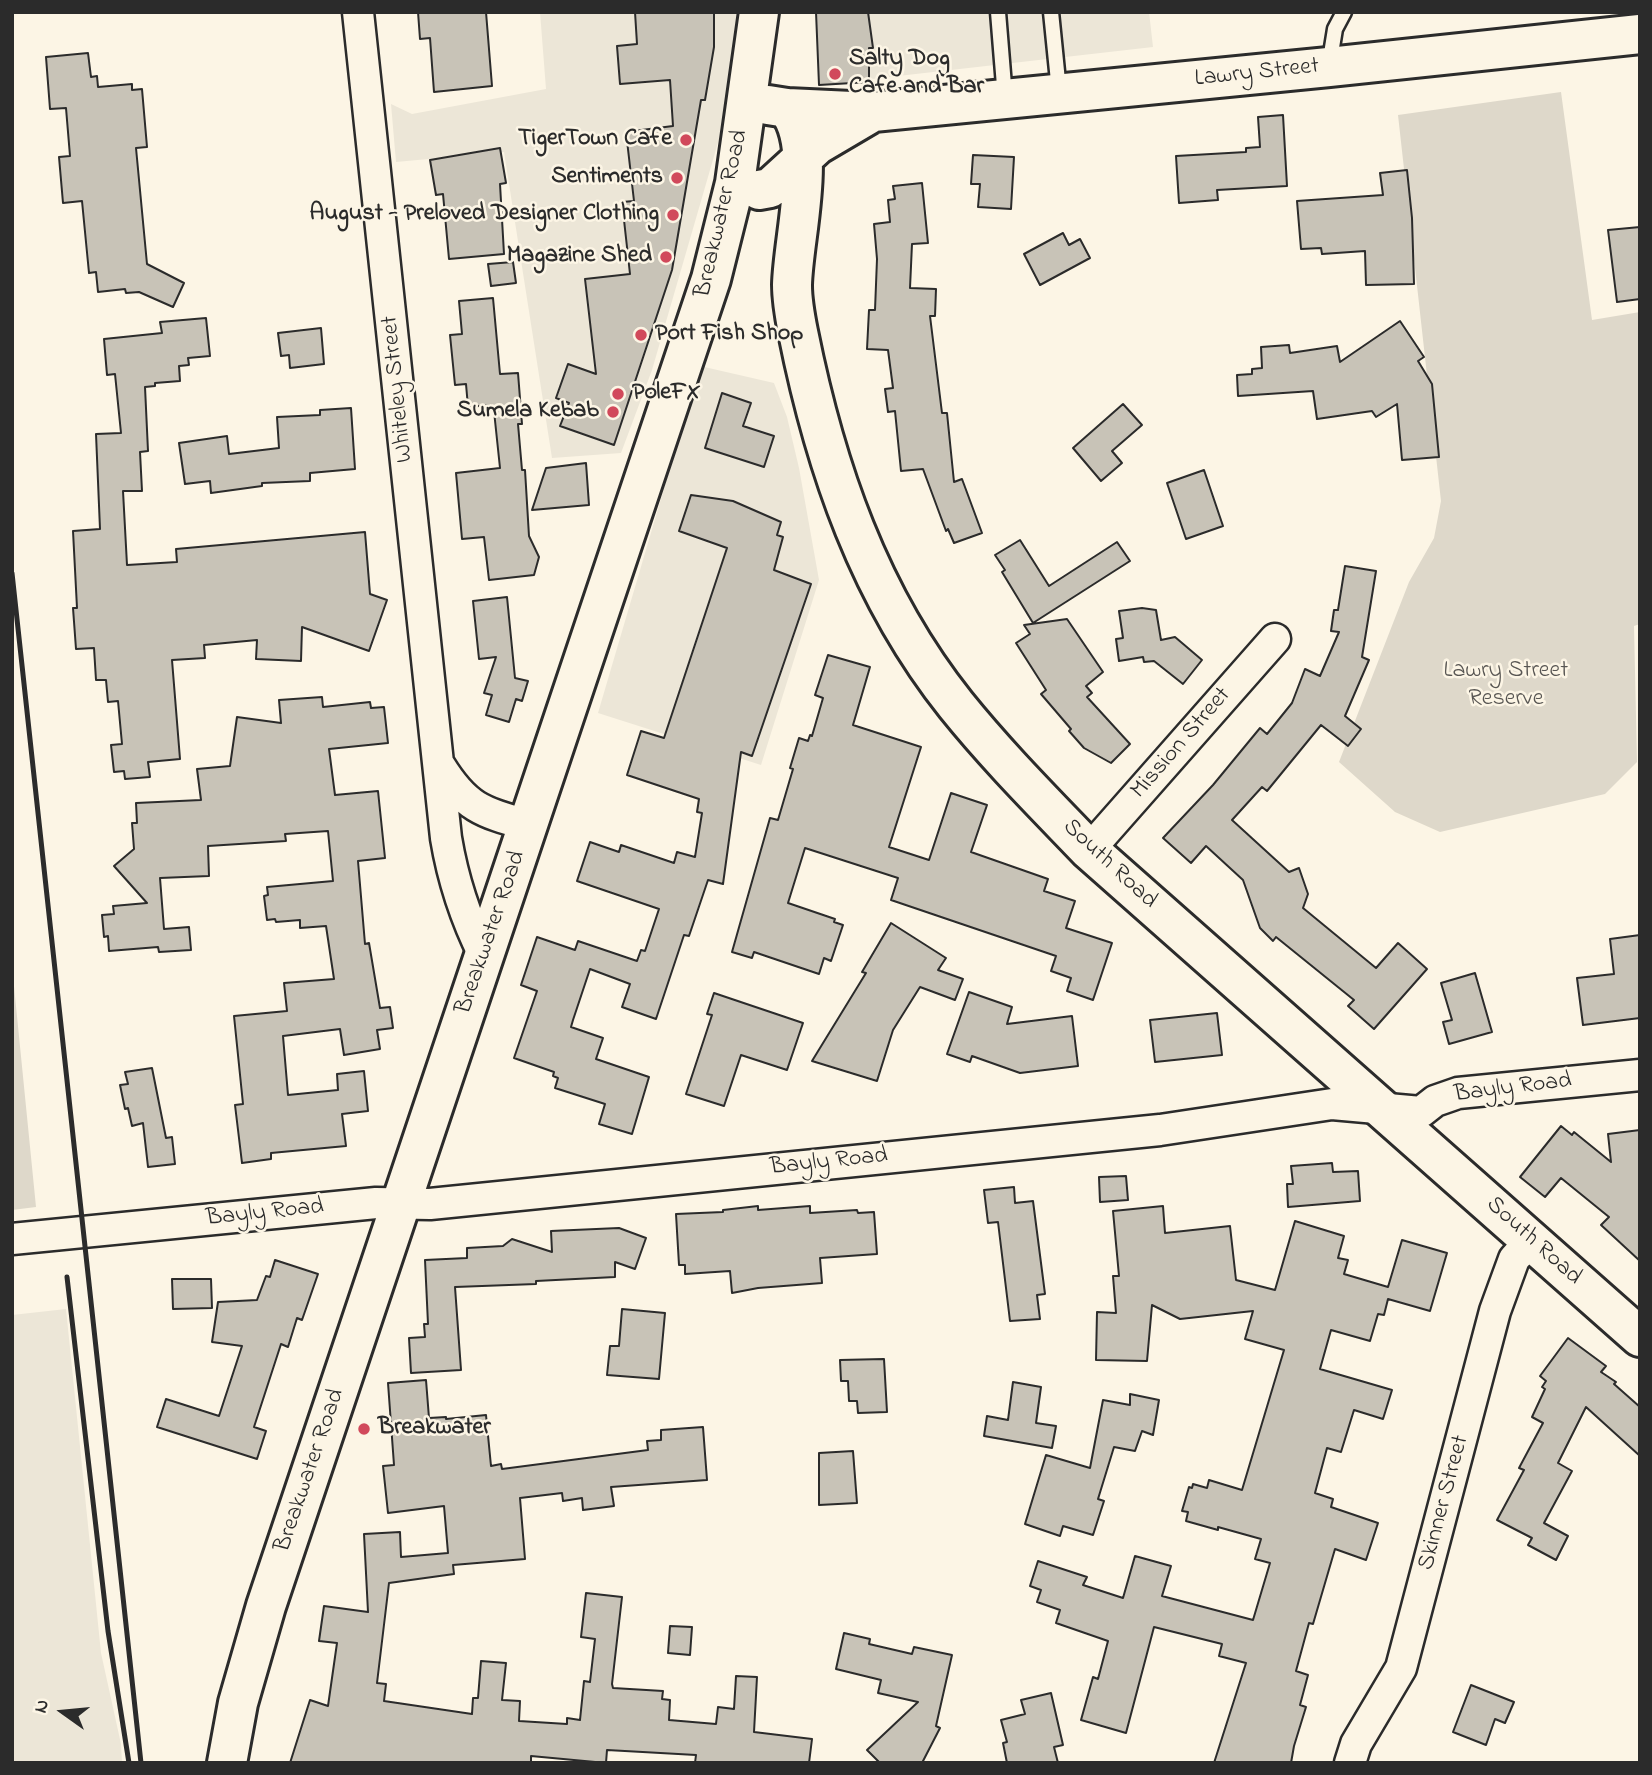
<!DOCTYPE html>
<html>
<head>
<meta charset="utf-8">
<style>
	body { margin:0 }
	#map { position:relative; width:1652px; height:1775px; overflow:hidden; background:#fcf5e5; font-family:"Indie Flower",sans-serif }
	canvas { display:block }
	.frame { position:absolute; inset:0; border:14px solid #2b2b2b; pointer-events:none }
	.north { position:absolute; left:28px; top:1677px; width:70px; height:70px; -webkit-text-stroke:5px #fcf5e5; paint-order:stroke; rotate:285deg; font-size:19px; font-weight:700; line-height:28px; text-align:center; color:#2b2b2b }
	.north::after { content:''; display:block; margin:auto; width:24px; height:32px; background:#2b2b2b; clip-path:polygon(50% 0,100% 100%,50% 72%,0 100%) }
</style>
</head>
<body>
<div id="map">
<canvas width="1652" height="1775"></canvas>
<div class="frame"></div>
<div class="north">N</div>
</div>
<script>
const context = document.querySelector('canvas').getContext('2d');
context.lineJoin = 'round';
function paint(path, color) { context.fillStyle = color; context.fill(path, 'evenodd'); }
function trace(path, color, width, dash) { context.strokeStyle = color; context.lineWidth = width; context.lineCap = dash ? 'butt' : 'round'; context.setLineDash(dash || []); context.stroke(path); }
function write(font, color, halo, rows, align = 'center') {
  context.font = font + ' "Indie Flower",sans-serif'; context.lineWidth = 5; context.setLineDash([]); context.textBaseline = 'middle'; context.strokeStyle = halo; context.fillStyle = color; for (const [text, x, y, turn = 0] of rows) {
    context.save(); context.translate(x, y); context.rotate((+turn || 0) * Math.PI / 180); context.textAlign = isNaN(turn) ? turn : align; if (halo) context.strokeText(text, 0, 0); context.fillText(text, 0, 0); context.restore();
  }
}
paint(new Path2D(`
	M540,12H739L719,139L652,370L621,453L552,458L504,152L396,162L391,104L412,114L546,89Z
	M816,12H1149L1153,47L819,85Z
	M700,366L774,383L787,417L799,468L819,580L761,765L598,713Z
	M66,1309L101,1653L121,1744L122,1763H12V1315Z`), '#ece6d7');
paint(new Path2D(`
	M1561,92L1592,320L1640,312V624L1634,626L1637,762L1605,794L1440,832L1395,812L1339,762L1409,582L1434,538L1441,501L1398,115Z
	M12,966L36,1207L12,1210Z`), '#ded8ca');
const building = new Path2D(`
	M418,12H486L492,86L434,92L430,38L420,39Z
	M635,12H714V47L705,100H701L672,270L614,445L560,426L569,403L556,398L568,364L596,374L585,279L630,274L622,202L634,201L626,132L673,126L670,80L620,84L617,46L637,44Z
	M816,12H868L873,48H869V82L819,85Z
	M88,53L91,77L97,76L98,87L132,84V90L142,89L147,147L136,148L147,264L184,283L173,307L139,292L126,293L125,289L98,292L96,272L89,273L82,201L63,203L59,157L70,156L66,108L50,109L46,57Z
	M1283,115L1287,186L1217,190L1218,200L1179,203L1176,156L1246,152V148L1260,147L1258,117Z
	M500,148L506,183L500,184L504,254L449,259L443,194L436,195L430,160Z
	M973,155L1014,157L1011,209L978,207L980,184H971Z
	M1407,170L1412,218L1414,284L1366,285L1365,251L1322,254L1321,248L1301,249L1297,201L1383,195L1380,173Z
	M922,183L928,243L912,244L910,288L936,289L935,316H930L942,413H947L954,482L962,479L982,533L954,543L948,529L946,531L923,469L901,471L895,411L888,412L885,389L893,388L888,350L867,349L869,310H875L877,259L874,224L890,222L888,200L895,199L893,186Z
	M1640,227V299L1617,302L1608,230Z
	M1063,233L1069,245L1080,239L1090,258L1040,285L1024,254Z
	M513,262L516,283L491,286L488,264Z
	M493,298L500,374L518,373L522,424H518L522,470H525L529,536L539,557L534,575L489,580L484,537L462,539L456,473L500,468L494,411H491V405L468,407L466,384L455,385L450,335L462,334L459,301Z
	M206,318L210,356L188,358L189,365L179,366L180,381L155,383V386L145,387L148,451L140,452L142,491H123L127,565L177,562L176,549L365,532L370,594L387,600L369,651L302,627L301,661L256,659L257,640L204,645L205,658L172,660L180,759L148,762L150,777L125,779L124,771L114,772L111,745L122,744L118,701L108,702L106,680H96L94,648L76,649L73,608H77L73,531L100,529L96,434L121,433L115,374L107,375L104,339L162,333L160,322Z
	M1400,321L1424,357L1418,361L1432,384L1439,457L1402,460L1397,404L1376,417L1372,411L1317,419L1313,391L1238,396L1237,375L1252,374V369L1262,368L1261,347L1289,345L1290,353L1337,346L1340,362Z
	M321,328L324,364L290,368L289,355L281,356L278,333Z
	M722,393L751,403L743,426L774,436L764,467L705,448Z
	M1123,404L1142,425L1112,451L1122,463L1101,481L1073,448Z
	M351,408L355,469L310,473V481L262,483V486L211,493L210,481L185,484L179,443L227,436L229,454L279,448L277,417L320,415V410Z
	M586,463L589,505L532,510L546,468Z
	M1204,470L1223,526L1186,539L1167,483Z
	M691,495L733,501L781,522L777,535L783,537L774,570L811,584L752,756L741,752L723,884L708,880L689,936L684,935L656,1019L622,1007L630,984L590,969L573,1020L571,1027L603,1038L596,1059L649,1077L632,1134L599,1124L605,1104L555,1088L558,1078L553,1076L554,1072L514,1058L537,991L521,985L537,937L575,950L578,941L637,961L641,950L645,951L659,909L577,881L590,842L619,852L621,845L674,863L677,852L695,857L702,813L697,812L699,799L627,775L641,731L664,738L727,548L679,531Z
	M1020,540L1049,586L1117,542L1130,561L1033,623L1002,572L1005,570L995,555Z
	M1345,566L1376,571L1362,657L1369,660L1345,716L1361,729L1348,746L1321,725L1267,791L1262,787L1232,820L1289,872L1299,868L1308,894L1303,908L1376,968L1398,943L1427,969L1374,1029L1348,1006L1354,1000L1276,937L1273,941L1260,928L1243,880L1206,846L1191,863L1163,838L1213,785L1260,728L1267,734L1292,703L1305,669L1320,676L1339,632L1331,631L1334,610H1338Z
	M507,597L515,678L528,681L522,701L516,699L509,722L486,715L492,695L484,693L496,657L479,659L473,601Z
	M1142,608L1156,610L1161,640L1175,637L1202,660L1183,684L1154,661L1144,662L1143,657L1119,661L1116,639L1123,638L1119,611Z
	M1067,619L1103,672L1086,686L1092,693L1087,697L1130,744L1111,763L1084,748L1069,731L1071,729L1041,694L1046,690L1016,643L1030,634L1024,625Z
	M828,655L870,667L853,725L921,747L889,847L929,860L951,793L987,805L971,852L1048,879L1044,891L1075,901L1066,928L1112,943L1093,1000L1067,991L1071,978L1051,971L1056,956L891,900L898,878L805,848L788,903L835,919L834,922L843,925L831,961L824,958L819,974L754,952L752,958L732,952L770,818L778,820L793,769L790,768L799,738L808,741L810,735L812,736L823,698L815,695Z
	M322,697L323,707L370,702L371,708L384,707L388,743L329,749L335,795L378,791L385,858L358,861L365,944L369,943L380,1008L390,1007L393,1028L377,1030L380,1049L344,1055L340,1029L283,1036L288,1095L338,1090L337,1074L364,1071L368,1111L342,1114L346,1146L271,1153V1159L242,1163L235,1105L243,1104L234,1016L287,1011L284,983L334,979L326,926L300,928V920L276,922L275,919L267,920L264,896L268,895L267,887L333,881L328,831L285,834L286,841L208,846L209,876L160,878L164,929L189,927L191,950L159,952L158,947L109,951L108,936L104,937L102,915L114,914L113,906L147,903L114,866L134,849L132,823H137L136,803L201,800L197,769L230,766L237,717L281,723L279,700Z
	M891,923L946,958L938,970L963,979L955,1000L920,987L893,1030L877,1081L812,1061L866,973L862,972Z
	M1640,935V1018L1583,1025L1577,978L1614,974L1610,939Z
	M1475,973L1492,1032L1449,1044L1443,1022L1452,1020L1441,983Z
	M969,992L1012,1007L1007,1024L1072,1016L1078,1066L1020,1073L972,1056L970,1062L947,1054Z
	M714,993L803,1023L787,1070L741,1055L724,1106L686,1094L712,1015L707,1014Z
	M1217,1013L1222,1055L1155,1062L1150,1020Z
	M152,1068L166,1138L172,1137L175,1164L148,1167L143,1123L132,1126L128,1108L125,1109L120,1085L128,1084L125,1072Z
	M1561,1126L1572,1135L1574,1132L1611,1162L1608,1134L1640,1130V1261L1601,1225L1609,1217L1561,1178L1545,1197L1520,1177Z
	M1332,1163L1333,1172L1358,1171L1360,1201L1288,1207L1287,1184H1293L1291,1166Z
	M1126,1176L1128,1200L1100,1202L1099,1177Z
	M1014,1187L1015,1203L1033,1201L1045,1294L1037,1295L1040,1319L1010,1321L998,1222L988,1223L984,1190Z
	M758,1206V1210L810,1206V1213L857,1210L858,1213L874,1212L877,1254L820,1258L822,1283L758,1288L732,1293L730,1271L685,1274V1265H679L676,1214L723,1212V1210Z
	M1163,1206L1165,1233L1230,1226L1236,1280L1275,1290L1295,1221L1344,1236L1338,1258L1348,1260L1344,1274L1388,1287L1402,1240L1447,1253L1430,1311L1388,1299L1384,1315L1378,1314L1370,1341L1331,1330L1320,1369L1392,1390L1383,1419L1354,1410L1341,1452L1327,1448L1315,1493L1333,1499L1331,1507L1378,1523L1366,1560L1335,1549L1313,1624L1309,1623L1296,1671L1308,1675L1300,1705L1306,1707L1294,1746L1291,1763H1214L1246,1663L1219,1656L1222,1644L1154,1627L1126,1733L1081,1720L1093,1677L1098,1679L1108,1641L1056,1623L1060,1610L1037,1602L1041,1590L1030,1586L1038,1561L1087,1577L1083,1585L1123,1598L1135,1556L1171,1566L1162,1596L1253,1620L1270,1563L1255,1559L1261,1539L1218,1527V1530L1186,1521L1188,1512L1182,1511L1189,1487L1192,1488L1193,1484L1207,1488L1209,1480L1242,1490L1284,1350L1245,1339L1253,1311L1180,1319L1152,1305L1147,1361L1096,1360L1097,1312L1116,1313L1113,1276H1119L1113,1211Z
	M619,1228L646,1238L635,1269L615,1262V1277L536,1281V1284L455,1287L461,1370L411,1373L409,1338L425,1337L424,1324H428L425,1260L467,1258V1248L503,1246L512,1239L552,1252L551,1231Z
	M275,1260L318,1274L302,1320L297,1318L288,1347L281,1344L254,1427L266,1431L257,1459L157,1427L166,1399L219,1416L242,1346L212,1342L218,1302L257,1300L266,1276L270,1277Z
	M172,1279H211L212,1308L173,1309Z
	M622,1309L665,1313L659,1379L607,1375L610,1346H619Z
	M1568,1338L1606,1366L1601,1372L1616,1382L1614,1384L1640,1407V1456L1586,1407L1558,1463L1572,1471L1544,1523L1568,1536L1556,1560L1528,1545L1532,1538L1497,1520L1524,1470L1519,1468L1543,1423L1532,1417L1545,1389L1542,1387L1546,1381L1540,1376Z
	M884,1359L887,1412L858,1413L857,1401H849L848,1381H841L840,1360Z
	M426,1380L429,1418L446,1417V1419L486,1415L491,1466L501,1464L502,1469L648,1450L647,1441L661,1440V1430L703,1427L707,1480L611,1487L614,1506L583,1510L582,1498L563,1501L562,1493L520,1498L525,1559L453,1565L454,1574L389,1583L377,1683L386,1684L384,1701L472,1714L473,1698H478L481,1661L506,1663L502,1700L520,1701L519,1721L567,1724V1718L580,1720L584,1681L590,1682L595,1639L581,1637L586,1593L622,1597L612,1684L613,1688L663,1691L662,1699L670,1700L669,1720L716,1724L718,1707L734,1709L736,1676L757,1677L754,1732L812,1739L809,1763H695L696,1755L607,1750L606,1763L531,1756V1763H290L310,1700L328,1706L337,1643L319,1641L324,1606L368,1612L364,1534L400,1532L401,1557L448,1553L444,1506L388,1513L383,1466L394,1465L388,1383Z
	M1013,1382L1041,1387L1036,1423L1056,1426L1052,1448L984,1436L987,1416L1008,1420Z
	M1130,1394L1159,1400L1153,1435L1142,1431L1135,1451L1114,1447L1098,1499L1104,1501L1093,1535L1063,1526L1060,1536L1025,1524L1046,1455L1090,1468L1103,1400L1130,1405Z
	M853,1451L857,1503L819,1505V1453Z
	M670,1626L692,1627L690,1655L668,1653Z
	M844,1633L870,1639L869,1644L912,1654L914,1647L952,1655L936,1726L940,1728L922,1763H880L867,1750L918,1702L878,1693L881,1680L836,1669Z
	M1471,1685L1514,1702L1505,1723L1495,1719L1486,1745L1453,1732Z
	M1051,1693L1063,1745L1054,1747L1058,1763H1007L1003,1743L1007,1742L1001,1720L1025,1714L1021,1700Z`);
paint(building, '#c8c3b7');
trace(building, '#2b2b2b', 2);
const lane = new Path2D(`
	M998,12L1005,98
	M1051,12L1059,91
	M1329,66L1335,29L1344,12`);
const street = new Path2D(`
	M358,12L446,838C453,880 465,917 484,955
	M440,766C466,808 482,812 528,825
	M1089,850L1275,639
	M12,1239L376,1203L430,1204L1160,1130L1332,1104L1421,1112L1435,1101L1458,1093L1640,1075
	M1350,1763L1356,1744L1401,1668L1495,1311L1514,1259L1531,1240`);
const secondary = new Path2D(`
	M768,105L787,108L873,112L1329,67L1640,34
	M787,108C819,147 793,236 792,285C792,300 795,317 798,332C825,467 869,596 956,705C997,756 1044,803 1089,850L1640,1337
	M759,190L770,188L817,145L873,112`);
const highway = new Path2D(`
	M227,1763L238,1703L266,1606L711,279L735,183L759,12`);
trace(lane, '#2b2b2b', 19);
trace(street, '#2b2b2b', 35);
trace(secondary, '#2b2b2b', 44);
trace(highway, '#2b2b2b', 44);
trace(lane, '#fcf5e5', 14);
trace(street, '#fcf5e5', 30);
trace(secondary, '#fcf5e5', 38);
trace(highway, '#fcf5e5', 38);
trace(new Path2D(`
	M12,573L141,1763
	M67,1277L108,1631L129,1763`), '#2b2b2b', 5);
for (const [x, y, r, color] of [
	[835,74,7,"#d1495b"],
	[686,140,7,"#d1495b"],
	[677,178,7,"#d1495b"],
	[673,215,7,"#d1495b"],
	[666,257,7,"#d1495b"],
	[641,335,7,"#d1495b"],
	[618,394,7,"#d1495b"],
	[613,412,7,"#d1495b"],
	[364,1429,7,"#d1495b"]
]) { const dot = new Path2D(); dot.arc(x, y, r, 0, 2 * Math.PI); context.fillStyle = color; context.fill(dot); trace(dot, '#fcf5e5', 2.5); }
write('bold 24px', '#2b2b2b', '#fcf5e5', [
	["Salty Dog",849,60,"left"],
	["Cafe and Bar",849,88,"left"],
	["TigerTown Cafe",672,140],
	["Sentiments",663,178],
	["August - Preloved Designer Clothing",659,215],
	["Magazine Shed",652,257],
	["Port Fish Shop",655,335,"left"],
	["PoleFX",632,394,"left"],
	["Sumela Kebab",599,412],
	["Breakwater",378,1429,"left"]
], 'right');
write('24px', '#2b2b2b', '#fcf5e5', [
	["Lawry Street",1257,74,-6],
	["Breakwater Road",723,214,-77],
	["Whiteley Street",399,389,-96],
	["Mission Street",1182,744,-49],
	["South Road",1109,865,43],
	["Breakwater Road",492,933,-71],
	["Bayly Road",1513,1089,-7],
	["Bayly Road",829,1163,-6],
	["Bayly Road",265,1214,-6],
	["South Road",1533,1242,42],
	["Breakwater Road",311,1471,-71],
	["Skinner Street",1445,1503,-75]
]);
write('24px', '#585653', '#fcf5e5', [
	["Lawry Street",1506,672],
	["Reserve",1506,700]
]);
</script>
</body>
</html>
